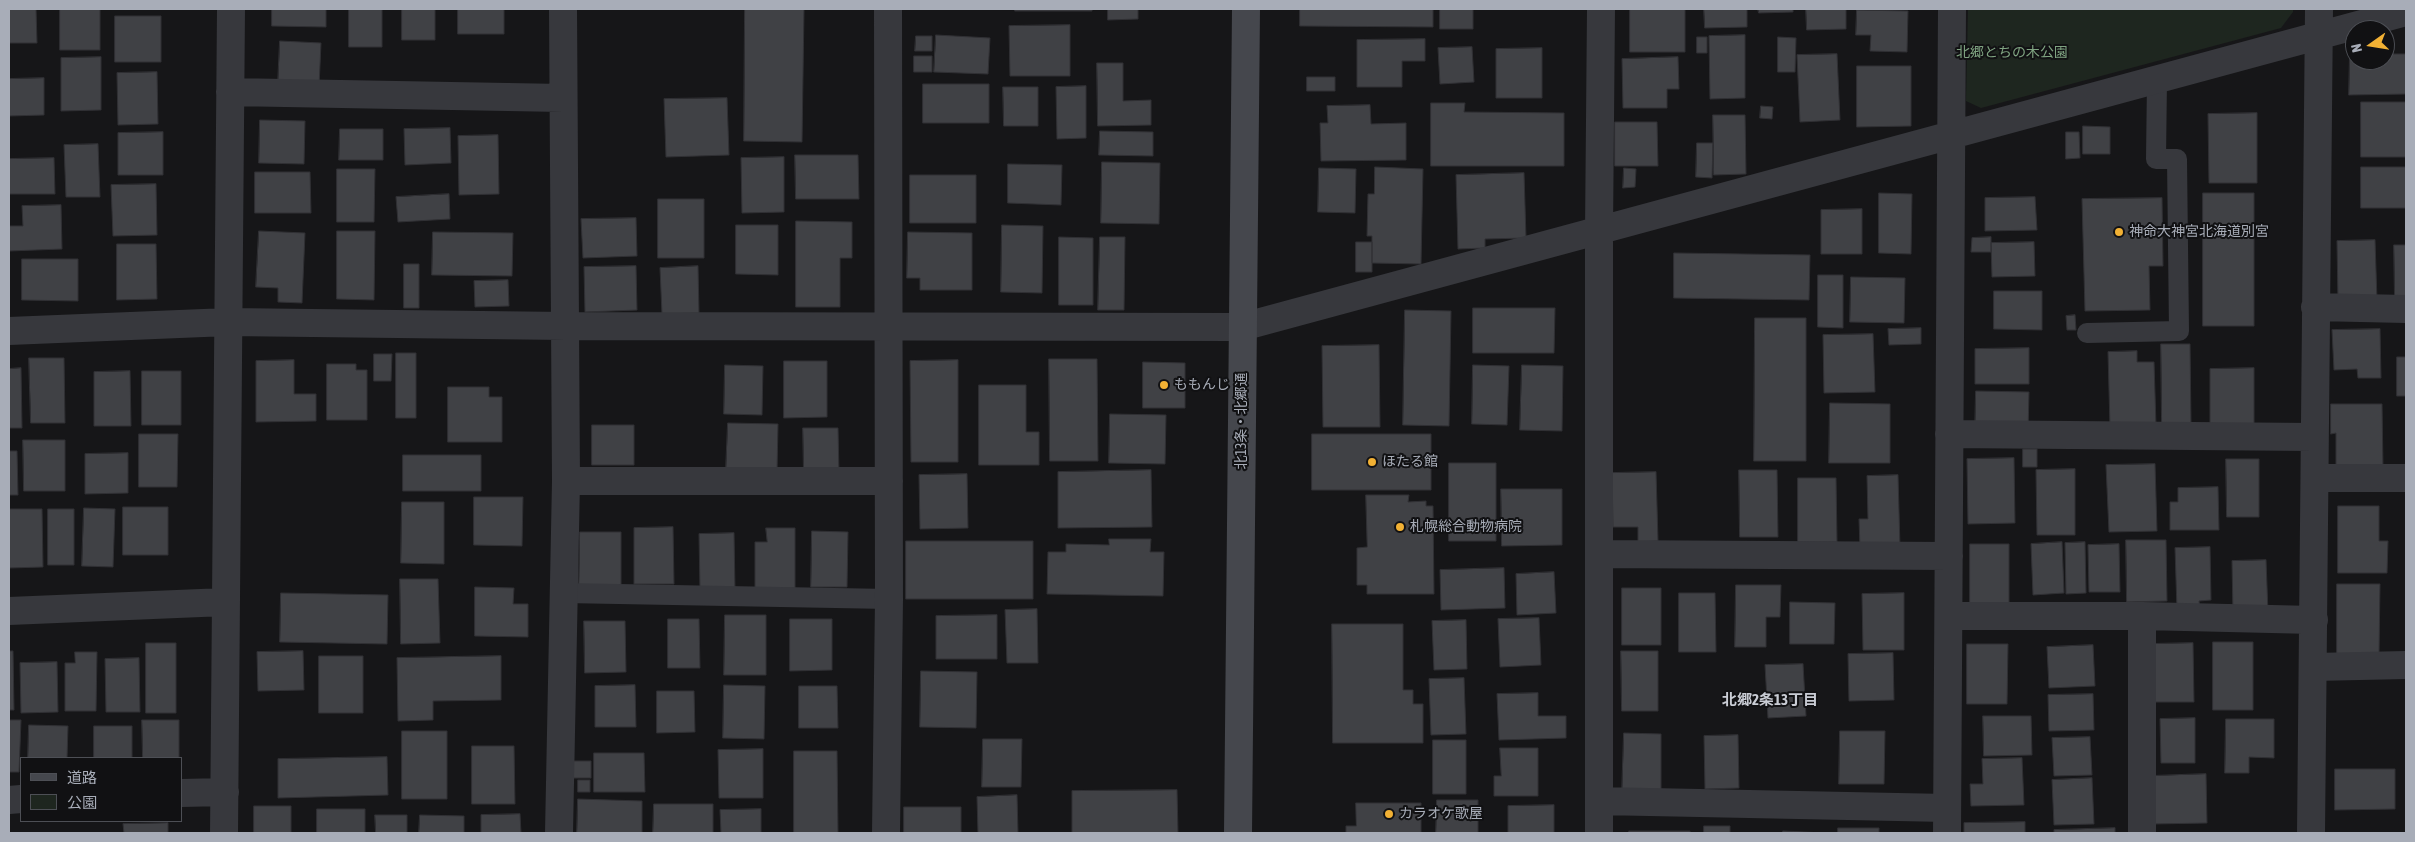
<!DOCTYPE html>
<html>
<head>
<meta charset="utf-8">
<style>
	body { margin:0 }
	#map { position:relative; width:2415px; height:842px; overflow:hidden; background:#161618; font-family:"Asap Condensed","Noto Sans JP",sans-serif }
	canvas { display:block }
	.frame { position:absolute; inset:0; border:10px solid #a8adb8; pointer-events:none }
	.legend { position:absolute; left:20px; top:757px; width:162px; height:65px; box-sizing:border-box; background:#111113; border:1px solid #4d4f55; margin:0; padding:6px 9px; list-style:none; font-size:15px; color:#a8adb8 }
	.legend li { display:flex; align-items:center; gap:10px; height:25px }
	.legend b { width:25px; border:1px solid #4d4f55 }
	.north { position:absolute; left:2345px; top:20px; width:50px; height:50px; box-sizing:border-box; background:#111113; border:1px solid #4d4f55; border-radius:50%; rotate:257deg; font-size:14px; font-weight:700; line-height:20px; text-align:center; color:#a8adb8 }
	.north::after { content:''; display:block; margin:auto; width:18px; height:22px; background:#f2b134; clip-path:polygon(50% 0,100% 100%,50% 72%,0 100%) }
</style>
</head>
<body>
<div id="map">
<canvas width="2415" height="842"></canvas>
<div class="frame"></div>
<ul class="legend">
<li><b style="height:6px;background:#45474d"></b>道路</li>
<li><b style="height:14px;background:#1e261f"></b>公園</li>
</ul>
<div class="north">N</div>
</div>
<script>
const context = document.querySelector('canvas').getContext('2d');
context.lineJoin = 'round';
function paint(path, color) { context.fillStyle = color; context.fill(path, 'evenodd'); }
function trace(path, color, width, dash) { context.strokeStyle = color; context.lineWidth = width; context.lineCap = dash ? 'butt' : 'round'; context.setLineDash(dash || []); context.stroke(path); }
function write(font, color, halo, rows, align = 'center') {
  context.font = font + ' "Asap Condensed","Noto Sans JP",sans-serif'; context.lineWidth = 4; context.setLineDash([]); context.textBaseline = 'middle'; context.strokeStyle = halo; context.fillStyle = color; for (const [text, x, y, turn = 0] of rows) {
    context.save(); context.translate(x, y); context.rotate((+turn || 0) * Math.PI / 180); context.textAlign = isNaN(turn) ? turn : align; if (halo) context.strokeText(text, 0, 0); context.fillText(text, 0, 0); context.restore();
  }
}
paint(new Path2D(`
	M1968,9H2293V12L2281,28L1981,108L1966,101Z`), '#1e261f');
const building = new Path2D(`
	M9,9H36L37,43H9Z
	M60,9H100V50H60Z
	M272,9H326V27L272,26Z
	M349,9H382V47H349Z
	M402,9H435V40H402Z
	M458,9H504V34H458Z
	M745,9H804L802,142L744,141Z
	M1015,9H1092V11H1015Z
	M1108,9H1138V19L1108,20Z
	M1300,9H1433V27L1300,26Z
	M1440,9H1473V29H1440Z
	M1630,9H1685V52H1630Z
	M1704,9H1747V27L1705,28Z
	M1758,9H1793V12L1759,13Z
	M1806,9H1846V29L1807,30Z
	M1857,10L1908,11L1907,52L1870,51L1871,35H1856Z
	M115,16H161V62H115Z
	M1070,25V76H1010L1009,26Z
	M936,35L990,38L988,74L934,72Z
	M1745,35V98L1710,99L1709,36Z
	M916,36H932V51H915Z
	M1697,37H1707V53H1697Z
	M1778,37L1796,38L1795,72H1778Z
	M1425,39V61H1402V87H1357V40Z
	M280,41L321,43L319,87L278,84Z
	M1472,47L1474,82L1440,84L1438,48Z
	M1542,48V98H1496V49Z
	M1837,54L1840,120L1800,122L1797,55Z
	M2350,54H2355V60H2385V54H2406V94L2349,95Z
	M914,56H932V72H914Z
	M101,57V110L61,111V58Z
	M1678,57L1679,89H1667V108H1623L1622,59Z
	M1097,63H1123V101L1151,100V125L1098,126Z
	M1857,66H1911V126L1857,127Z
	M157,72L158,124L118,125L117,73Z
	M1307,77H1335V91H1307Z
	M44,78V115L9,116V79Z
	M923,84H989V123H923Z
	M1086,86V138L1057,139L1056,87Z
	M1003,87H1038V126H1004Z
	M727,98L729,155L666,157L664,99Z
	M2361,102H2406V157H2361Z
	M1431,103H1465L1464,112L1564,113V166H1431Z
	M1370,105L1371,124L1406,123V160L1321,161L1320,123H1328L1327,106Z
	M1761,106L1773,107L1772,119L1760,118Z
	M2257,113V183H2209L2208,114Z
	M1713,115H1745L1746,174L1714,175Z
	M260,120L305,121L304,164L259,163Z
	M1615,122H1657L1658,166H1615Z
	M2083,126L2110,127V154H2083Z
	M450,128L451,163L405,165L404,129Z
	M340,129H383V160H339Z
	M1100,131L1153,132V156L1099,155Z
	M163,132V175H118V133Z
	M2066,132H2079L2080,158L2066,159Z
	M498,135L499,194L459,195L458,136Z
	M1697,143H1713L1712,178L1696,177Z
	M98,144L100,197H66L64,145Z
	M795,155H858L859,199H796Z
	M784,157V212L742,213L741,158Z
	M54,158L55,194H9V159Z
	M1102,162L1160,163L1159,224L1101,223Z
	M1008,164L1062,165L1061,205L1008,203Z
	M1375,167L1423,169L1421,264L1372,263V236H1367L1368,194H1374Z
	M2361,167H2406V208H2361Z
	M1319,168L1356,169L1355,213L1318,212Z
	M1624,168L1636,169L1635,187L1623,188Z
	M337,169H375L374,222H337Z
	M255,172H310L311,213H255Z
	M1524,173L1526,238L1485,239V248L1458,249L1456,175Z
	M910,175H976V223H910Z
	M156,184L157,235L113,236L111,185Z
	M1879,193L1912,194L1911,254L1879,253Z
	M2203,193H2254V326H2203Z
	M449,194L450,219L398,222L396,197Z
	M2035,197L2037,230L1985,231V198Z
	M2162,198L2163,266H2149L2150,310L2085,311L2082,199Z
	M658,199H704V258H658Z
	M61,205L62,249L9,251V226H23L22,206Z
	M1862,209V254H1821V210Z
	M636,218L637,256L583,258L581,219Z
	M796,221L852,222V258H840V307H796Z
	M736,225H778V275L736,274Z
	M1002,225L1043,226L1042,293L1001,292Z
	M259,231L305,233L302,303L278,302V288L256,287Z
	M337,231H375L374,300L337,299Z
	M433,232L513,233L512,276L432,275Z
	M908,232L972,233V290H920V278H907Z
	M1059,237L1093,238V305H1059Z
	M1100,237H1125L1124,310H1098Z
	M1991,237V252H1971L1972,238Z
	M2375,240L2377,301H2338L2337,241Z
	M1356,242H1372V272H1356Z
	M2034,242L2035,276L1992,277L1991,243Z
	M117,244H156L157,299L117,300Z
	M2394,245H2406V301H2395Z
	M1674,253L1810,255L1809,300L1674,298Z
	M22,259H78V301L22,300Z
	M404,264H419V308H404Z
	M636,266L637,310L585,312L584,267Z
	M698,266L699,313L662,314L660,268Z
	M1818,275H1843V328L1818,327Z
	M1851,277L1905,278L1904,323L1850,322Z
	M508,280L509,306L475,307L474,281Z
	M1994,291H2042V330L1994,329Z
	M1473,308H1555L1554,353H1473Z
	M1405,310L1451,311L1449,426L1403,425Z
	M2075,315L2076,330H2067L2066,316Z
	M1755,318H1806V461H1754Z
	M1921,328V344L1889,345L1888,329Z
	M2380,329L2381,378H2358L2357,369L2334,370L2332,330Z
	M1873,334L1875,392L1824,393L1823,335Z
	M2161,344H2190L2191,424H2162Z
	M1379,345L1380,427H1323L1322,346Z
	M2029,348V384H1975V349Z
	M2137,351V362H2154L2156,426L2110,427L2108,352Z
	M396,353H416V418H396Z
	M374,354H392L391,381H374Z
	M2397,357H2406V396H2397Z
	M29,358H64L65,423H31Z
	M1049,359H1097L1098,461H1050Z
	M294,360V394H316V421L256,422V361Z
	M958,360V462H911L910,361Z
	M784,361H827V417L784,418Z
	M1143,362L1185,363V408H1143Z
	M327,364H356V370H367V420H327Z
	M725,365L763,366L762,415L724,414Z
	M1473,365L1509,366L1507,425L1472,424Z
	M1522,365L1563,366L1562,431L1520,430Z
	M21,368L22,428H9V369Z
	M2254,368V425H2210V369Z
	M130,371L131,426H94V372Z
	M142,371H181V425H142Z
	M979,385H1026V432H1039V465H979Z
	M448,387H489V397H502V442H448Z
	M1976,391L2029,392L2028,433H1975Z
	M1830,403L1890,404V463H1829Z
	M2331,404H2382L2383,468H2336V433L2331,434Z
	M1110,414L1166,415L1165,464L1109,463Z
	M728,423L778,424L777,471L726,470Z
	M592,425H634V465H592Z
	M803,428H838L839,474H804Z
	M139,434H178L177,487H139Z
	M1312,434H1431V490H1312Z
	M23,440H65V491H24Z
	M2023,449H2037V467H2023Z
	M9,451H17L18,495H9Z
	M128,453V493L85,494V454Z
	M403,455H481V491H403Z
	M2014,458L2015,523L1968,524L1967,459Z
	M2226,459H2259V517H2227Z
	M1449,463H1496V541H1449Z
	M2155,464L2157,531L2109,532L2106,465Z
	M2075,469V535H2037L2036,470Z
	M1151,470L1152,527L1058,528V472Z
	M1739,470H1777L1778,537H1740Z
	M1656,472L1658,541L1638,542V527H1613L1612,473Z
	M967,474L968,528L920,529L919,475Z
	M1898,475L1900,547L1860,548L1859,519H1868L1867,476Z
	M1798,478H1836L1837,542H1798Z
	M2218,487L2219,530H2170V502H2178V488Z
	M1501,489H1562V545L1502,546Z
	M1366,495H1409L1408,502L1426,501V506H1433L1434,594H1367V585H1357V548L1367,547Z
	M474,497H523L522,546L474,545Z
	M402,502H444V564L401,563Z
	M2338,506H2379V541H2388L2387,573H2338Z
	M123,507H168V555H123Z
	M84,508L115,509L113,567L82,566Z
	M9,509H42L43,567L9,568Z
	M48,509H74V565H48Z
	M673,527L674,584H634V528Z
	M766,528H795V588L755,589V542H767Z
	M812,531L848,532L847,587H811Z
	M580,532H621V586L579,585Z
	M734,533L735,590H700L699,534Z
	M1109,539H1151L1150,552H1164L1163,596L1047,594L1048,552H1066V544L1109,545Z
	M2126,540H2166L2167,601L2127,602Z
	M906,541H1033V599H906Z
	M2062,542L2064,593L2033,595L2031,544Z
	M2085,542L2086,593L2066,594L2065,543Z
	M1970,544H2009V606H1970Z
	M2119,544L2120,592H2089L2088,545Z
	M2210,547L2211,600L2199,601L2200,609L2177,610L2175,548Z
	M2266,560L2268,613L2233,614L2232,561Z
	M1504,568L1505,608L1441,610L1440,570Z
	M1554,572L1556,613L1517,615L1516,574Z
	M400,579H438L440,643L401,644Z
	M2337,584H2380L2379,654H2337Z
	M1736,585H1781L1780,617H1766V647H1735Z
	M475,587L514,588L513,604H528V637L475,636Z
	M1622,588H1661V645H1622Z
	M281,593L388,595L387,644L280,642Z
	M1679,593H1715L1716,652H1679Z
	M1904,593V650H1863L1862,594Z
	M1790,602L1835,603L1834,644H1790Z
	M1037,609L1038,663H1007L1005,610Z
	M725,615H766V675H724Z
	M997,615V659H936V616Z
	M1539,618L1541,665L1500,667L1498,619Z
	M668,619H699L700,668H668Z
	M790,619H832V670L790,671Z
	M1466,620L1467,669L1434,670L1432,621Z
	M584,621H625L626,672L585,673Z
	M1332,624H1403V690H1413V704H1423V743H1333Z
	M2213,642H2253V710H2213Z
	M146,643H176V713H146Z
	M2193,643L2194,702H2152L2151,644Z
	M1967,644H2008L2007,704H1967Z
	M2093,645L2095,686L2049,688L2047,647Z
	M9,651H13L14,710H9Z
	M303,651L304,690L258,691L257,652Z
	M1621,651H1658V711H1622Z
	M75,652H97L96,711H65V663H75Z
	M1893,653L1894,700L1849,701L1848,654Z
	M319,656H363V713H319Z
	M501,656V700L433,701V720L398,721L397,658Z
	M139,658L140,712H106L105,659Z
	M57,662L58,712L21,713L20,663Z
	M1803,664L1806,716L1768,718L1765,665Z
	M921,671L977,672L976,728L920,727Z
	M1464,678L1466,734L1431,735L1429,679Z
	M635,685L636,727H595V686Z
	M724,685L765,686L764,739L723,738Z
	M799,686H837L838,728H799Z
	M657,691H694L695,732L657,733Z
	M1538,693V716H1566V738L1499,740L1497,694Z
	M2093,694L2094,730L2049,731L2048,695Z
	M1983,716H2031L2032,755L1984,756Z
	M2195,718V763H2161L2160,719Z
	M2226,719H2274V758L2249,757V773H2225Z
	M9,720H21L19,772H9Z
	M142,720H179V758H143Z
	M29,725L68,726L67,758H28Z
	M94,726H132V758H94Z
	M402,731H447V799H402Z
	M1840,731H1885L1884,784H1839Z
	M1624,733L1661,734V795L1622,794Z
	M1738,735L1739,788L1705,789L1704,736Z
	M2090,737L2092,775L2054,776L2052,738Z
	M983,739H1022L1021,787H982Z
	M1433,740H1466V794H1433Z
	M472,746H514L515,804H472Z
	M1500,748H1538V796H1494V776H1501Z
	M763,749V798H719L718,750Z
	M794,751H837L838,833H794Z
	M594,753H644L645,792H594Z
	M387,757L388,795L278,798V759Z
	M2022,758L2024,805L1971,806L1970,784H1983L1982,759Z
	M573,761H591V778H573Z
	M2335,769H2395V809L2335,810Z
	M2206,774L2207,823L2152,824L2151,776Z
	M2092,778L2094,824L2054,825L2052,780Z
	M578,780H590V792H578Z
	M1177,790L1178,833H1072V791Z
	M1017,795L1018,833H978L977,797Z
	M578,799L642,801V833H577Z
	M1437,800H1478V833H1436Z
	M1356,803H1421V833H1346V826H1356Z
	M654,804H713V833H653Z
	M1554,805V833H1508V806Z
	M254,806H291V833H254Z
	M904,807H961V833H904Z
	M317,809H365V833H317Z
	M761,809V833H721L720,810Z
	M520,814L521,833H481V815Z
	M375,815H407V833H376Z
	M420,815L464,816V833H419Z
	M2025,822V833H1964V823Z
	M168,823V833H124L123,824Z
	M1704,826H1730V833H1704Z
	M1838,828H1879V833H1838Z
	M2115,828V833H2054V830Z
	M1629,831H1690V833H1629Z
	M1783,831L1824,833H1783Z`);
paint(building, '#404145');
trace(building, '#303034', 1);
trace(new Path2D(`
	M2087,333L2179,331L2177,159H2156L2157,80
	M564,593L889,599`), '#37383d', 20);
trace(new Path2D(`
	M230,92L563,98
	M2315,307L2406,309
	M9,331L228,322L566,326L1242,327L2406,12
	M1949,434L2313,437
	M2315,478H2406
	M566,481H889
	M1599,554L1949,556
	M9,611L225,602
	M1949,616H2142L2314,620
	M2314,667L2406,665
	M181,793L225,792
	M9,800L21,799
	M1600,801L1947,808
	M224,833L231,9
	M559,833L566,481L563,9
	M886,833L889,599L888,9
	M1599,833V231L1601,9
	M1947,833L1952,9
	M2142,833V616
	M2311,833L2319,9`), '#37383d', 28);
trace(new Path2D(`
	M1238,833L1246,9`), '#45474d', 28);
for (const [x, y, r, color] of [
	[2119,232,5,"#f2b134"],
	[1164,385,5,"#f2b134"],
	[1372,462,5,"#f2b134"],
	[1400,527,5,"#f2b134"],
	[1389,814,5,"#f2b134"]
]) { const dot = new Path2D(); dot.arc(x, y, r, 0, 2 * Math.PI); context.fillStyle = color; context.fill(dot); trace(dot, '#111113', 2); }
write('14px', '#7fa381', '#111113', [
	["北郷とちの木公園",2012,53]
]);
write('14px', '#a8adb8', '#111113', [
	["神命大神宮北海道別宮",2129,232],
	["ももんじ",1174,385],
	["ほたる館",1382,462],
	["札幌総合動物病院",1410,527],
	["カラオケ歌屋",1399,814]
], 'left');
write('14px', '#a8adb8', '#111113', [
	["北13条・北郷通",1242,421,-90]
]);
write('bold 15px', '#c9ccd4', '#111113', [
	["北郷2条13丁目",1770,700]
]);
</script>
</body>
</html>
